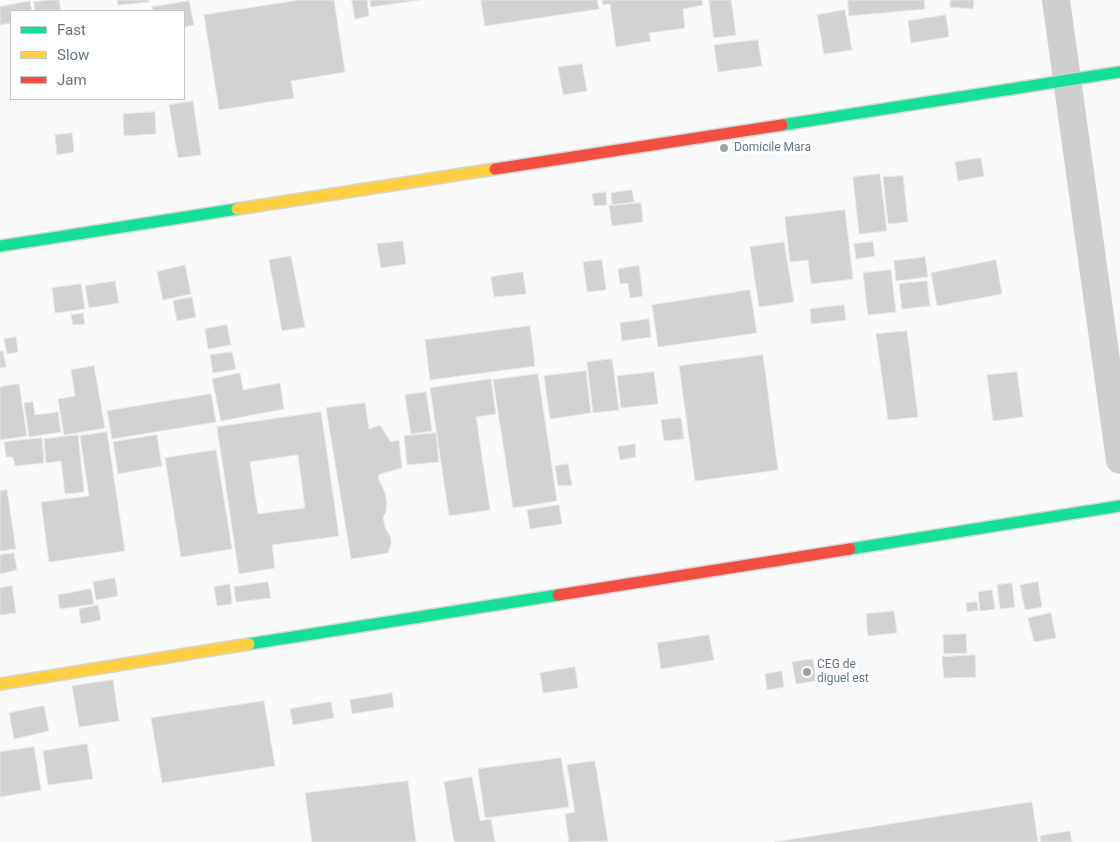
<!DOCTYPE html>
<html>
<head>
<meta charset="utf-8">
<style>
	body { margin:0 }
	#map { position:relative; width:1120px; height:842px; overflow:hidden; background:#f9f9f9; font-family:Roboto,sans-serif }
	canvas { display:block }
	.legend { position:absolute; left:10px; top:10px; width:175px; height:90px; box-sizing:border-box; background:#fff; border:1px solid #c1c8cd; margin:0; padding:6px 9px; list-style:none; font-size:15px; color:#657683 }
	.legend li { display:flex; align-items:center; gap:10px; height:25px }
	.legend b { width:25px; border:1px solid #c1c8cd }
</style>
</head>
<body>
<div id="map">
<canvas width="1120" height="842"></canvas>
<ul class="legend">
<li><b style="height:6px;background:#16e098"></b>Fast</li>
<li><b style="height:6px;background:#ffcf43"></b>Slow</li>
<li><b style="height:6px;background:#f24e42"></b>Jam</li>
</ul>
</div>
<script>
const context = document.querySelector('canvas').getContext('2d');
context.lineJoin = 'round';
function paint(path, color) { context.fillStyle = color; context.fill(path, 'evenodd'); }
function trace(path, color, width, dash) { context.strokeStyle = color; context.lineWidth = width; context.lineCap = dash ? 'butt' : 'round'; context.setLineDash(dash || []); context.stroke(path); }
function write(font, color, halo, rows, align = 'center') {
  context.font = font + ' Roboto,sans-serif'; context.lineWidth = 5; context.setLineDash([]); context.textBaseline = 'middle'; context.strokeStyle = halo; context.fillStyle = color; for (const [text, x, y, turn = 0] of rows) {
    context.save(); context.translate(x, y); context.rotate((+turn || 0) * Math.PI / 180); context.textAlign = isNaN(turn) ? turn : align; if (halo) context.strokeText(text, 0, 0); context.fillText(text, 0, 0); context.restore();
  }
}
const building = new Path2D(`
	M49,0H59L61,11H35L34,2Z
	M118,0H148L149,2L118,5Z
	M300,0H334L345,72L291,81L294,98L219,110L204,15Z
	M352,0H367L369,16L355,19Z
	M370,0H420L371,7Z
	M481,0H597L599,9L485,26Z
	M602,0H702L703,5L683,9L685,28L649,33L651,41L616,47L610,4L603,5Z
	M709,0H731L736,35L714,38Z
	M848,0H924L925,9L849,16Z
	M951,0H974L973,9L950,7Z
	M30,1L32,11H11V23L0,25V7Z
	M189,1L194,25L184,27V11H153L152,7Z
	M845,10L852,50L824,54L817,15Z
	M946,15L949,37L911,43L908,21Z
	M758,40L762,66L718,72L714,45Z
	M582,64L587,91L563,95L558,67Z
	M193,101L201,155L178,158L169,105Z
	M155,112L156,134L124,136L123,114Z
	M72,133L74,152L57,155L55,135Z
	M981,158L984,176L958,181L955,162Z
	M880,174L887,231L859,234L853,177Z
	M903,176L908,222L888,224L883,177Z
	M632,190L634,202L612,205L611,193Z
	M606,192L607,205L594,206L592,194Z
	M641,203L643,222L612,226L609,206Z
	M845,210L853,279L811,284L808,260L790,262L785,217Z
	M403,241L406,264L381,268L377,244Z
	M784,242L794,302L759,307L750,247Z
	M873,242L875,256L856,259L854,244Z
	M291,256L305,327L282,331L269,260Z
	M925,257L928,277L896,281L894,261Z
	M602,260L606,290L587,292L583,262Z
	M996,260L1002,294L937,306L931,273Z
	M185,265L191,294L163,300L157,272Z
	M639,266L643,296L630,298L628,283L620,284L618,269Z
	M891,270L896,312L868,315L863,273Z
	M523,272L526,294L494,297L491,277Z
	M115,281L119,303L89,308L85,286Z
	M927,281L930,306L902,309L899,284Z
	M81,284L85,309L55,313L52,288Z
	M750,290L757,333L658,347L652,305Z
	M192,297L196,317L177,321L173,301Z
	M844,305L846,320L811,324L810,309Z
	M83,313L85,324L73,325L71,315Z
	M649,319L651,337L622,341L620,323Z
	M227,325L231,345L208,349L205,329Z
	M530,326L535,366L430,380L425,340Z
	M907,331L918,417L888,420L876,334Z
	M16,337L18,352L7,354L4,339Z
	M0,351H3L6,367L0,368Z
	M232,352L236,369L213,373L210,355Z
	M763,355L778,470L695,481L679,366Z
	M612,359L619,410L593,413L587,362Z
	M94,366L105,428L64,435L58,399L75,396L71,370Z
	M586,371L591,413L550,419L544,376Z
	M654,372L658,404L621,408L617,376Z
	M1017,372L1023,417L993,421L987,375Z
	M240,373L243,390L280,383L284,409L221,421L212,379Z
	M538,374L557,501L513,508L493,380Z
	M491,379L496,414L476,417L490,510L449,516L430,388Z
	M19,384L27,436L0,440V387Z
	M426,392L432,431L411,434L405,395Z
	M211,394L216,422L112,439L107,411Z
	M33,402L35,415L58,412L61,432L29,437L24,403Z
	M365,403L369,429L380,425L391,442L399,440L402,468L380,474L378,478L385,493L387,502L386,512L383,517L385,527L391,538V544L388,553L351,559L326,408Z
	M321,412L339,536L272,545L275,568L239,574L217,427ZM298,455L305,508L258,514L250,462Z
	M681,418L684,439L664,441L661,420Z
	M107,432L125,551L49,562L41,502L89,496L80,436Z
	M436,433L439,462L407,465L404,436Z
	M78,435L84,492L65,494L61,461L46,463L44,439Z
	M157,435L162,466L118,474L113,442Z
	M42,438L44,463L15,466L13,457H6L4,442Z
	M635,444L636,457L620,460L618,447Z
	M216,450L232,549L181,557L165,458Z
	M568,464L572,485L558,486L555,466Z
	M7,490L16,549L0,551V491Z
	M559,505L562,524L530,529L527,510Z
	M14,553L17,570L0,574V555Z
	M115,578L118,596L96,600L93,582Z
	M268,582L271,598L236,602L234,587Z
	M1038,582L1042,607L1025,610L1020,585Z
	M1012,583L1015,607L1000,609L997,585Z
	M230,584L232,604L217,606L214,587Z
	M12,586L16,613L0,615V588Z
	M91,589L94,604L60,609L58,595Z
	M992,590L995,609L980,611L978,592Z
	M977,602L978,610L967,612L966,603Z
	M98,605L101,620L81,624L79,609Z
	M894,611L897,633L868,636L866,614Z
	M1051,613L1056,638L1034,642L1028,618Z
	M966,634L967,653L944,654L943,635Z
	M709,635L714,660L661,669L657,643Z
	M975,655L976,677L944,678L942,657Z
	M813,659L816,681L796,684L792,662Z
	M575,667L578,688L543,693L540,673Z
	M782,671L784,687L767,690L765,674Z
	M113,680L119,721L79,727L72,686Z
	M392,693L394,707L352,714L350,700Z
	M264,701L275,766L162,783L151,718Z
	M331,702L334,718L293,725L290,709Z
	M44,706L49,731L14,739L9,713Z
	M87,744L93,779L48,785L43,751Z
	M34,747L41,790L0,797V752Z
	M561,758L569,807L485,818L478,769Z
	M595,761L608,841L569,842L565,814L575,812L567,765Z
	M472,777L480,821L491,819L495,842H454L444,782Z
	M408,781L416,842H312L305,793Z
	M1032,802L1038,842H775Z
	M1070,831L1072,842H1041L1040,836Z`);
paint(building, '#d0d2d3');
trace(building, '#e8e8e8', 1);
const fast = new Path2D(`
	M782,125L1120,72
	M0,246L237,209
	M850,549L1120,506
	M249,644L558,595`);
const slow = new Path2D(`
	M237,209L495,169
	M0,684L249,644`);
const jam = new Path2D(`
	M495,169L782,125
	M558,595L850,549`);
trace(fast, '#d5d6d7', 14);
trace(slow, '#d5d6d7', 14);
trace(jam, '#d5d6d7', 14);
trace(new Path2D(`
	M1056,0L1120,460`), '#cecfd0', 28);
trace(fast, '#16e098', 11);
trace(slow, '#ffcf43', 11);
trace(jam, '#f24e42', 11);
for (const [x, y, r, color] of [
	[724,148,5,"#99a4ac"],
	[807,672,5,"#99a4ac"]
]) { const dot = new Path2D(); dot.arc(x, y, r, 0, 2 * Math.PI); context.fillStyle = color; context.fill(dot); trace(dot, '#fff', 2); }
write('12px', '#657683', '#fff', [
	["Domicile Mara",734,148],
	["CEG de",817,665],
	["diguel est",817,679]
], 'left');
</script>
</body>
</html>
